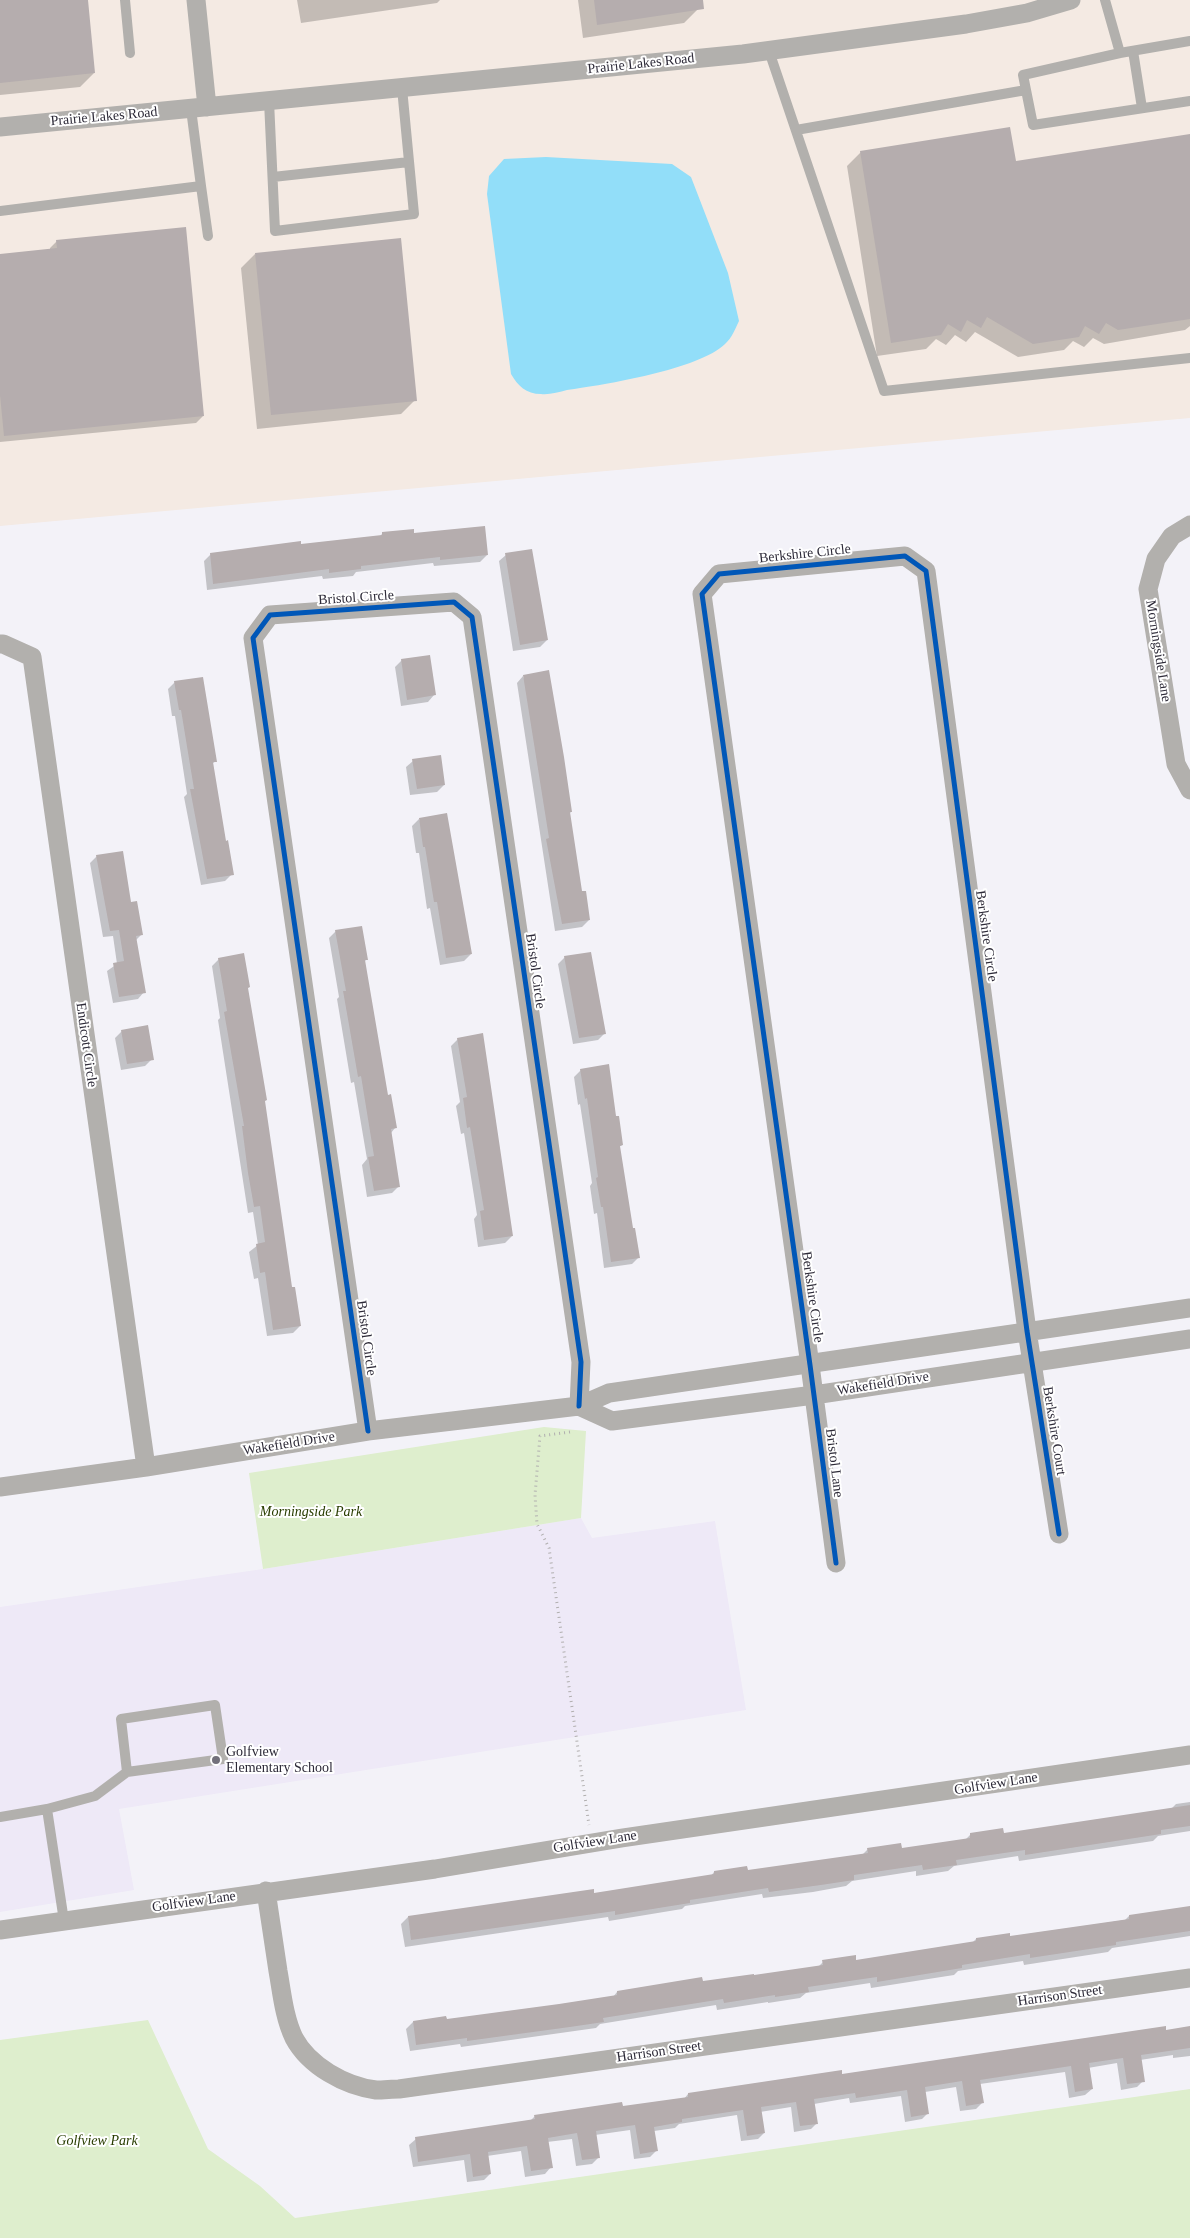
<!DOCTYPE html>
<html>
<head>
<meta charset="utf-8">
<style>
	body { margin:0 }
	canvas { display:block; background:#f3f2f8 }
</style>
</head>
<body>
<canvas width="1190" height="2238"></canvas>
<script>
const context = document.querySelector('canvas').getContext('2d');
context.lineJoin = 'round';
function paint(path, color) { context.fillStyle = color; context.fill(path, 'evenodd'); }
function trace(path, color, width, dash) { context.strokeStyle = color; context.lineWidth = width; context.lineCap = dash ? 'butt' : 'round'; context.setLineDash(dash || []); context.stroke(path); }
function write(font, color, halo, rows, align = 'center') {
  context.font = font + ' "Times New Roman",serif'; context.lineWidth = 4; context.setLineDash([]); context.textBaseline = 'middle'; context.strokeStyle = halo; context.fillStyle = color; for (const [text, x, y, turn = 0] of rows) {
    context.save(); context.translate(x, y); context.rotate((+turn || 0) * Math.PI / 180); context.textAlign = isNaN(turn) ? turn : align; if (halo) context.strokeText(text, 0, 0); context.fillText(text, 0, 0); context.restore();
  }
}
paint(new Path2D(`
	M0,0H1190V418L0,526Z`), '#f4eae3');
paint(new Path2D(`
	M581,1518L592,1538L715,1521L746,1710L119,1809L134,1890L0,1912V1607L263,1569Z`), '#eee9f7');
paint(new Path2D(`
	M544,1427L586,1431L581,1518L263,1569L249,1473Z
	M148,2020L208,2149L260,2186L295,2218L1190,2089V2238H0V2040Z`), '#deeecd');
paint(new Path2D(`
	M546,157L672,164L691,177L728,273L739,321C735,329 732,338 725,344C700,369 604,385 567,390C559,392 549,395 541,394C526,394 518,386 511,374L487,194L489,176L504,159Z`), '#92def9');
paint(new Path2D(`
	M0,0H87L94,73L80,87L0,95Z
	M297,0H440L437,3L301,23Z
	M578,0H697L698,9L684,23L583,38Z
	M1190,135V326L1185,330L1104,344L1093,338L1084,347L1073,341L1064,350L1018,357L975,332L966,342L955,335L946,345L936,339L926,349L877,356L847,166L861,152L1015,163Z
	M57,241L203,416L196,423L0,442V255L50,250V248Z
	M255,254L415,400L401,414L257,429L241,268Z
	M382,534L413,535L487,555L480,562L434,566L433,563L356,572L353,576L323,579L322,576L207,590L204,561L211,554L379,537Z
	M506,555L547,640L540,647L513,651L499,561Z
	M402,660L434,695L428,702L401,706L395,667Z
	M523,676L571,812L569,814L581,892L589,920L582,927L555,931L517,683Z
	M175,682L216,761L212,764L225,842L232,874L225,881L201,885L184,797L187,794L175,716H172L168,689Z
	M413,761L444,785L437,792L410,795L406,767Z
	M419,819L471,954L464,961L440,965L430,908L427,909L419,853H416L412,826Z
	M97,856L130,903L141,935L136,940L144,992L138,999L113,1003L107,971L117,964L113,936L103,937L90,863Z
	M336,931L366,960L364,962L387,1096L395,1128L391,1133L399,1186L392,1193L367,1197L362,1165L367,1159L354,1082L351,1083L337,999L339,997L329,938Z
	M565,957L605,1033L598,1040L573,1044L558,964Z
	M219,959L247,989L291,1289L300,1326L293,1333L267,1336L258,1278L254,1279L249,1252L258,1245L253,1212L248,1213L218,1020L220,1018L212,966Z
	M122,1031L152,1059L145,1066L121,1070L115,1038Z
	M458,1039L512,1236L505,1243L478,1247L474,1219L477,1215L464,1133L461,1134L456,1106L460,1102L451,1046Z
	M581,1070L615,1117L622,1145L619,1147L632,1230L638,1258L632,1264L604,1268L597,1213L594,1214L590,1186L592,1183L580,1104L578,1105L574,1077Z
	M1190,1802V1831L1158,1836L1153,1841L1019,1861L1018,1856L954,1866L948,1871L916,1876V1871L852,1881L846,1886L813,1892L763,1898L762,1894L685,1906L682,1909L609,1921L608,1917L405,1947L401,1924L408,1917L593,1895L711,1876L714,1872H747L862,1855L868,1849L901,1850L965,1840L970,1835L1003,1834L1171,1809L1176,1804Z
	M1190,1907V1936L1112,1948L1108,1952L1024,1965L1023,1961L958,1971L954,1975L871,1988L870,1983L806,1993L800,1998L768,2003V2002L717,2010L716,2005L600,2024L596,2028L461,2047L460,2044L410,2051L406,2029L413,2022L445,2017L446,2021L613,1997L617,1992L753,1977L818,1967L823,1962L855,1961L972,1943L976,1939L1009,1938L1125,1920L1129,1916Z
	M1190,2028V2056L1173,2058V2055L1140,2060L1143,2081L1137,2087L1121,2090L1117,2063L1088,2068L1092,2089L1085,2095L1069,2098L1065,2072L980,2084L982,2103L976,2109L960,2111L956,2087L925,2092L928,2113L922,2119L905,2122L901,2096L850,2103L849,2098L814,2104L817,2123L811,2129L794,2132L791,2107L760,2112L764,2133L758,2139L741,2141L737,2115L679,2124L675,2128L654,2131L656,2151L650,2157L634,2159L630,2130L595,2135L598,2158L592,2164L576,2166L572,2139L547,2142L551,2167L545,2174L525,2177L521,2151L487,2156L490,2174L484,2180L467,2182L464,2160L413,2167L409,2145L416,2139L529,2122L535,2116L622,2108L684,2099L688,2094L841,2076Z`), '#0003');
paint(new Path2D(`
	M0,0H88L95,73L0,83Z
	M594,0H703L704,9L597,25Z
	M1010,127L1016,161L1190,134V319L1118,330L1106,323L1099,334L1085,326L1079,337L1033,344L987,317L981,328L967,320L961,332L948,324L941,335L891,343L860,151Z
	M186,227L204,416L4,436L0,395V254L57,248L56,240Z
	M401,238L417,401L271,415L255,253Z
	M485,526L488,555L440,560V557L361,566V569L329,573V569L213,584L210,553L301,541V544L382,535V532L414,529V533Z
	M532,549L548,640L520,645L505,553Z
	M430,655L436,695L407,700L401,659Z
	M549,670L564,757L572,812H570L582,891H586L590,920L562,924L546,839L549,838L523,675Z
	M203,677L217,762H213L226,841L228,840L234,875L207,879L190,789H194L181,710H179L174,681Z
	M441,755L445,785L417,789L412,759Z
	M447,813L472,954L446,958L437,902H434L425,847H423L419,818Z
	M123,851L131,902L137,901L143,935L136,936L146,993L119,997L113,963L124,961L119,930L110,931L96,855Z
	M362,926L368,960H365L388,1095L391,1094L397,1128L391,1129L400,1187L374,1191L368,1157L374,1156L361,1076L358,1077L349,1025L343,991H346L335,930Z
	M591,952L606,1034L579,1038L564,956Z
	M244,953L250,987L248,988L267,1100L265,1101L292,1287H295L301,1326L273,1330L265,1272L260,1273L256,1244L265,1242L260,1206L254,1207L248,1173L242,1126H244L224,1012L227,1011L218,958Z
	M148,1025L154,1060L127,1064L121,1030Z
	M483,1033L513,1236L484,1240L480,1211L484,1210L470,1127L467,1128L463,1098L467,1097L457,1038Z
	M609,1064L616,1116H619L623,1145L620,1146L633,1228H635L640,1258L611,1262L603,1207H601L596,1178L598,1177L587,1098L585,1099L580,1069Z
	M1190,1805V1826L1161,1830V1834L1025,1855V1850L956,1860L957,1865L923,1870L922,1865L854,1875V1880L821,1885L769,1892L768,1888L690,1900V1903L615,1915V1911L411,1940L408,1916L594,1889V1893L714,1874V1871L747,1866L748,1870L868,1853L867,1848L901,1843L902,1848L970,1838V1833L1003,1828L1004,1833Z
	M1190,1906V1931L1116,1942V1945L1030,1958V1954L962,1965V1968L877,1982V1977L808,1987L809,1992L775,1997V1995L724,2003L723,1999L603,2018L604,2022L570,2027L467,2041V2038L416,2045L413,2021L446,2016L447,2019L559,2004L617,1995V1991L702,1977L703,1981L754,1974V1975L823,1965L822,1960L856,1955V1960L976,1941V1938L1010,1933V1936L1129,1919V1915Z
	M1166,2026V2030L1190,2026V2048L1141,2055L1145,2082L1127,2084L1123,2058L1089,2063L1093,2089L1075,2092L1071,2066L980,2080L984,2103L966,2106L962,2081L925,2087L929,2114L911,2117L907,2090L856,2098L855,2093L814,2099L818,2124L800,2126L796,2102L761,2107L765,2133L747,2136L743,2110L682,2119V2122L654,2127L658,2151L640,2154L635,2125L596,2131L600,2158L582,2160L577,2133L548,2138L553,2168L531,2171L527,2146L488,2152L491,2174L473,2177L470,2154L418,2162L415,2137L535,2119L534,2115L622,2102L623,2106L688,2097V2093L842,2070V2074Z`), '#b5adae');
trace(new Path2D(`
	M570,1432L540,1436L535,1495L537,1524L549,1548L589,1825`), '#b1afaf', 3, [1, 4]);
trace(new Path2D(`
	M125,0L130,53
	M1105,0L1120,53L1023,75L1033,125L1190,101
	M769,51L884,391L1190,358
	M1133,51L1142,108
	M1120,53L1190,41
	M269,101L275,231L414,214L402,88
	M796,130L1026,90
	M273,177L409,162
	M201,186L208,236
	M0,211L201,186L191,109
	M47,1809L95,1796L127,1772L223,1759L215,1705L121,1719L127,1772
	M0,1817L47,1809L64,1921`), '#b2b0ad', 10);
trace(new Path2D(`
	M196,0L207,107
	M0,127L743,54L966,24L1027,13L1071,0
	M1190,525L1172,536L1156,559L1148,589L1176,764L1190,790
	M0,644H3L32,657L146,1467
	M579,1406L612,1421L814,1395L1190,1339
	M368,1431L253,638L270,615L454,602L472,617L581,1362L579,1406
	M0,1487L146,1467L368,1431L579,1406L609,1393L1190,1308
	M836,1563L810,1365L702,594L719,574L905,556L926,571L1027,1331L1059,1534
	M266,1891C270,1918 274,1944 278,1971C282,1993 284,2017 294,2038C309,2066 345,2086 376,2090C384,2090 392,2089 399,2089L1190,1978
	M0,1930L435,1869L622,1838L1190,1755`), '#b2b0ad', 19);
trace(new Path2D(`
	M368,1431L253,638L270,615L454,602L472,617L581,1362L579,1406
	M836,1563L810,1365L702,594L719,574L905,556L926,571L1027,1331L1059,1534`), '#0057b8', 5);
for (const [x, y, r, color] of [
	[216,1760,5,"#72707b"]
]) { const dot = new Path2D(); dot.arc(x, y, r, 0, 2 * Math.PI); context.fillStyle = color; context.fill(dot); trace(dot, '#fff', 2); }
write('14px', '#2d2a38', '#fff', [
	["Prairie Lakes Road",641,64,-6],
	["Prairie Lakes Road",104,117,-5],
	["Berkshire Circle",805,554,-6],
	["Bristol Circle",356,598,-4],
	["Morningside Lane",1158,651,81],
	["Berkshire Circle",986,936,82],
	["Bristol Circle",535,971,82],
	["Endicott Circle",86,1045,82],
	["Berkshire Circle",812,1297,82],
	["Bristol Circle",366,1338,82],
	["Wakefield Drive",883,1384,-9],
	["Berkshire Court",1054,1431,81],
	["Wakefield Drive",289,1444,-9],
	["Bristol Lane",834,1463,83],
	["Golfview Lane",996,1784,-9],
	["Golfview Lane",595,1842,-9],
	["Golfview Lane",194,1902,-8],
	["Harrison Street",1060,1996,-8],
	["Harrison Street",659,2052,-8]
]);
write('italic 14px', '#293d01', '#fff', [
	["Morningside Park",311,1512],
	["Golfview Park",97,2141]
]);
write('14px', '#2d2a38', '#fff', [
	["Golfview",226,1752],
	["Elementary School",226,1768]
], 'left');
</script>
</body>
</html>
